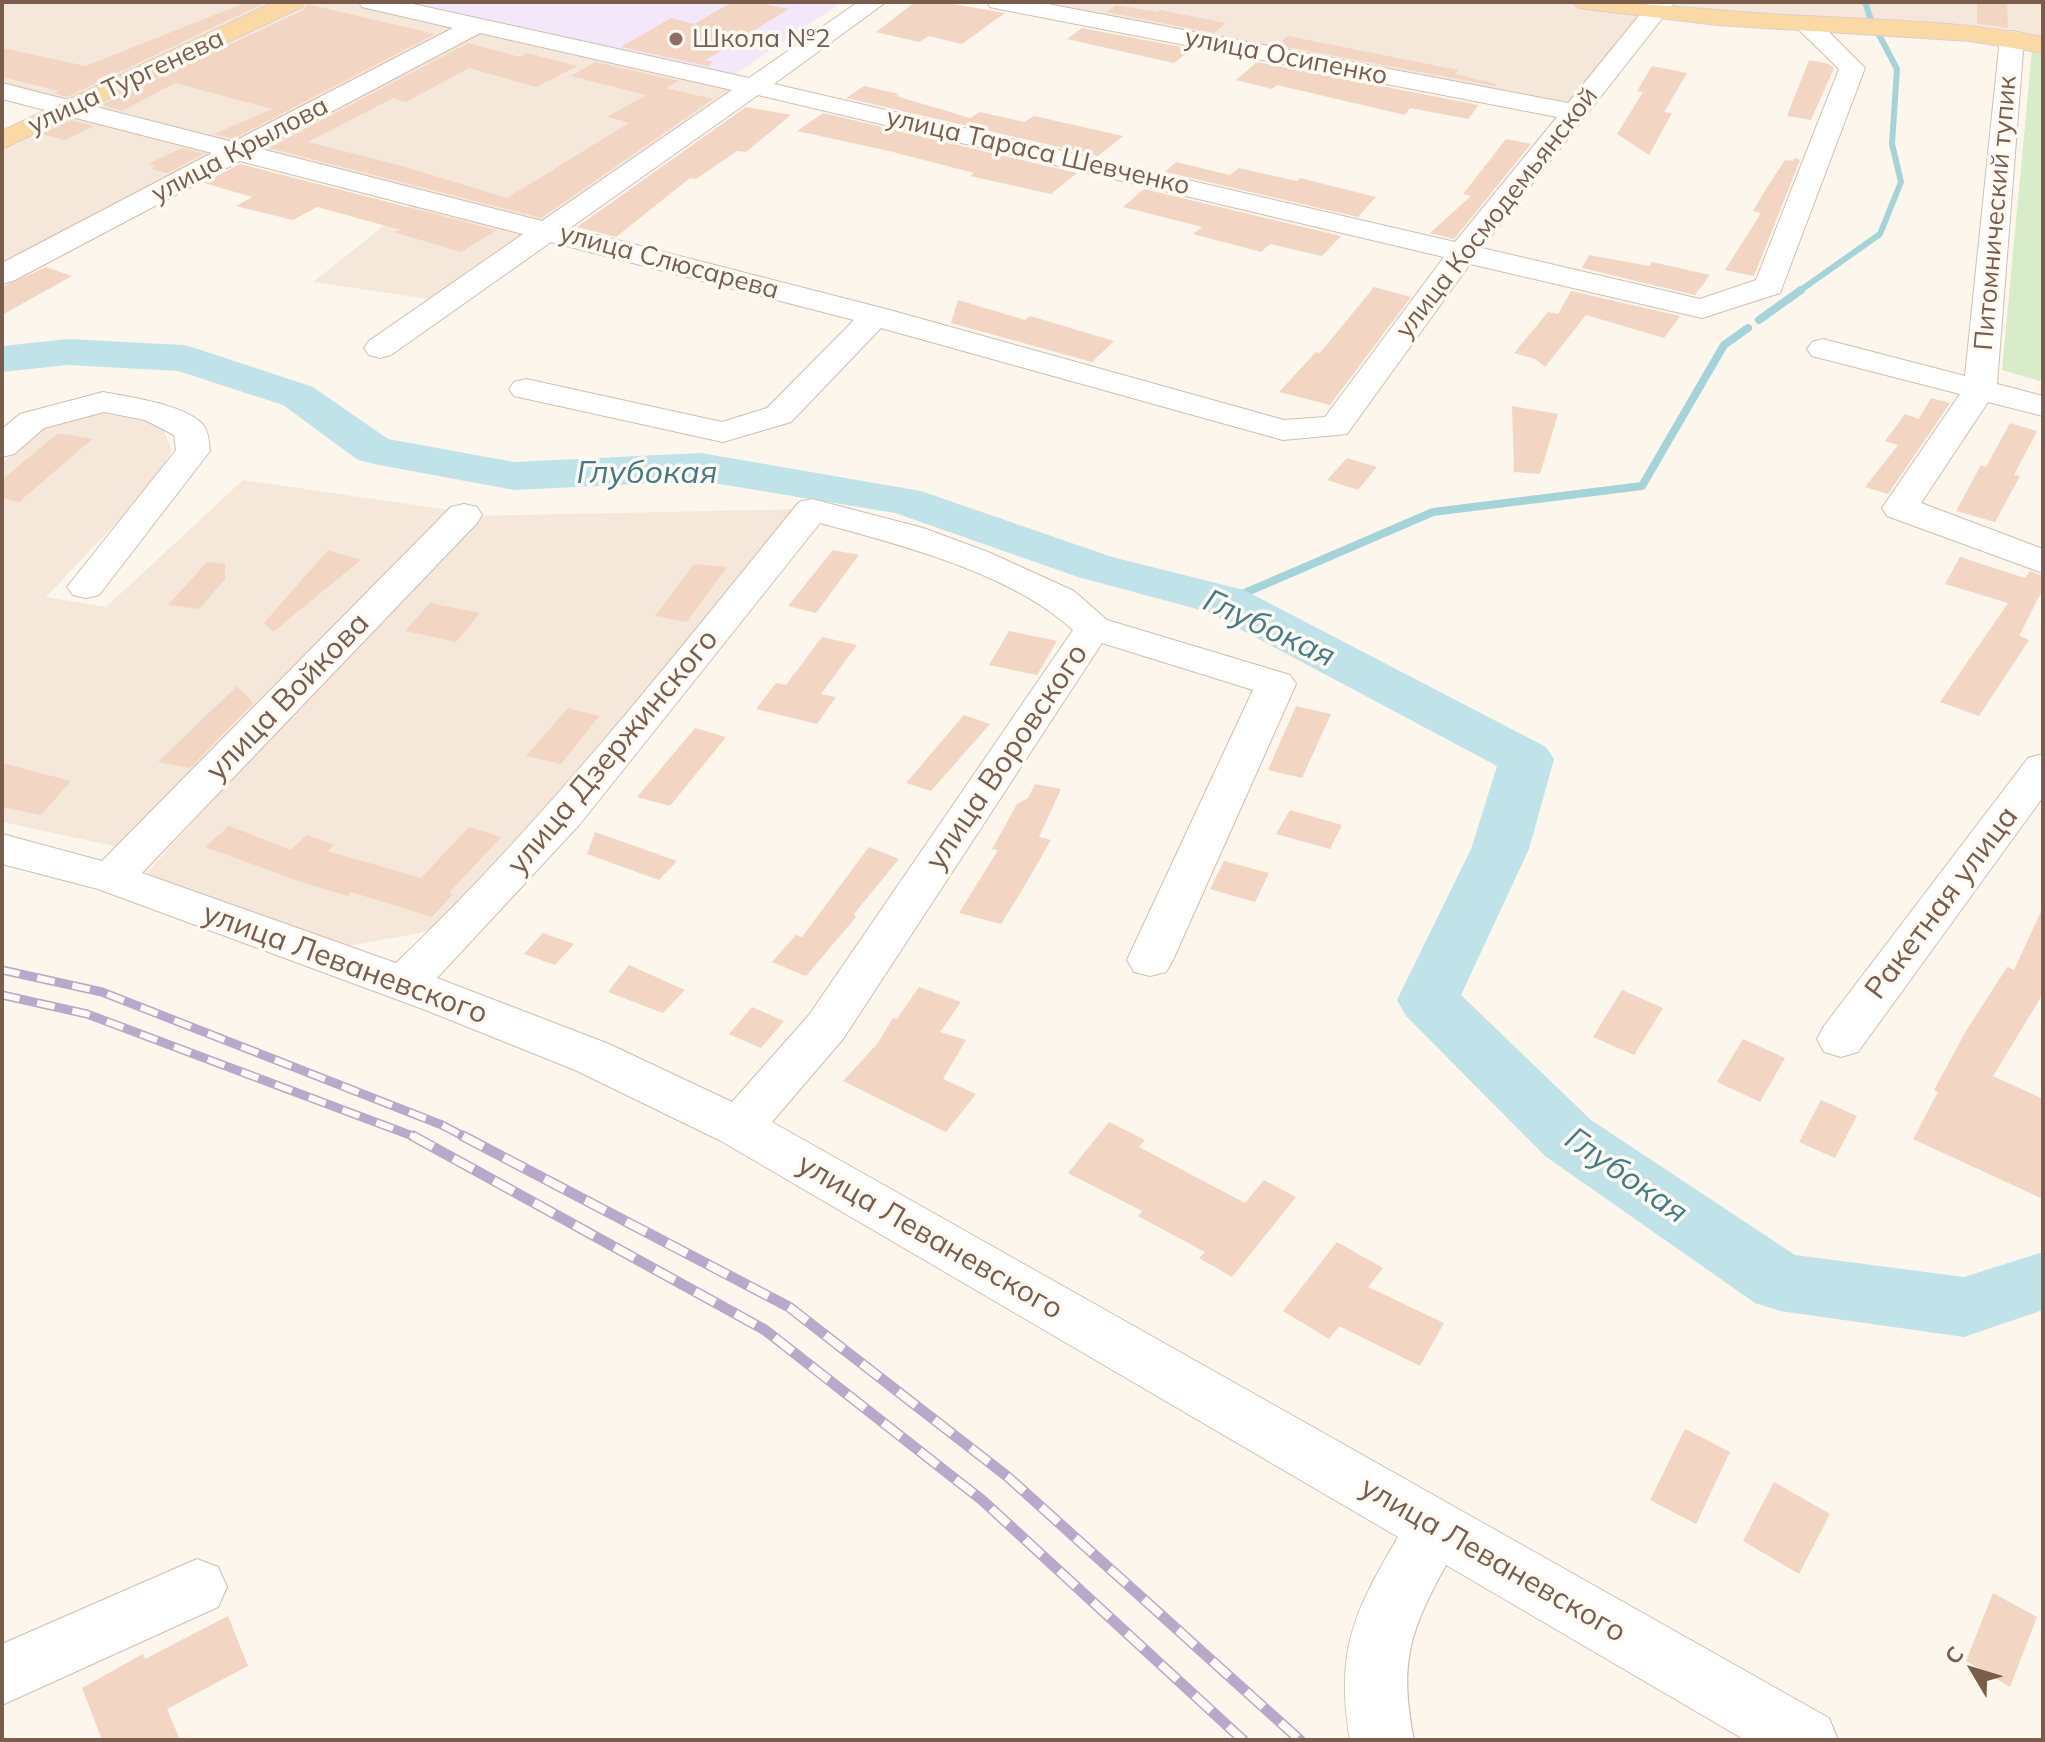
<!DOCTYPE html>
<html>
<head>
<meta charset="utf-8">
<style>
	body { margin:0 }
	#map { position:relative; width:2045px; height:1742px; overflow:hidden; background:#fdf6ec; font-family:Mulish,sans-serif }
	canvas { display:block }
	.frame { position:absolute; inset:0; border:4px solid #7a5c4d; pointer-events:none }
	.north { position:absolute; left:1933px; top:1630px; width:80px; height:80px; -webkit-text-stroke:6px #fffaf3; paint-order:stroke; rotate:308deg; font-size:22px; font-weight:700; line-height:32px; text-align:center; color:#7a5c4d }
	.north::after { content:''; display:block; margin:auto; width:28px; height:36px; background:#7a5c4d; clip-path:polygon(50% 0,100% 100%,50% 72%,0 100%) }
</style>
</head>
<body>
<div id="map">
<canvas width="2045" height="1742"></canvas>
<div class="frame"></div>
<div class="north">С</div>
</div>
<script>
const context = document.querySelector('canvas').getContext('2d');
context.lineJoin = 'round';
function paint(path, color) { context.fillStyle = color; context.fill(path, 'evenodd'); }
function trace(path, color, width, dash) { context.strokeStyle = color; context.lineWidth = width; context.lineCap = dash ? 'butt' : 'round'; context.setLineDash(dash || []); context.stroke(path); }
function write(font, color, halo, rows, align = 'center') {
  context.font = font + ' Mulish,sans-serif'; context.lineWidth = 7; context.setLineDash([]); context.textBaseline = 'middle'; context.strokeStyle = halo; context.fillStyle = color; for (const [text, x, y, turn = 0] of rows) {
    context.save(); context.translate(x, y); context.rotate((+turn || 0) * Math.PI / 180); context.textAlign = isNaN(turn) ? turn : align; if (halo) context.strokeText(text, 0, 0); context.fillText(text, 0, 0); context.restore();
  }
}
paint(new Path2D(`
	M2,2H286L72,103L2,85Z
	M299,2H363L471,26L238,148L79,107Z
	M1017,2H1576L1647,14L1567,108Z
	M1667,2H2043V42L1661,12Z
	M480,28L749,87L547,227L247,150Z
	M73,113L225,153L2,270V146Z
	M415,201L535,233L437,300L313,282Z
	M99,413L161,424L172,450L152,485L46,597L106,607L243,480L450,510L123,848L2,822V463L49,423Z
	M806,509L447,928L326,950L143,877L470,516Z`), '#f5e8da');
paint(new Path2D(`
	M402,2H842L731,77Z`), '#f3e8fa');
paint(new Path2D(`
	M2032,50L2043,53V382L2002,370Z`), '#d8ecc9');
trace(new Path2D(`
	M1865,2L1871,20
	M1798,292L1880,234L1901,182L1892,144L1897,69L1877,31`), '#a5d3da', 6);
trace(new Path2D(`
	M1759,320L1801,290
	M1226,601L1433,512L1642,486L1724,345L1748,328`), '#a5d3da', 8);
paint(new Path2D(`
	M68,339L183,345L198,349L313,387L388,439L514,462L701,453L921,491L1112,557L1244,590L1546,747L1554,759L1529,849L1461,995L1591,1120L1795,1255L1964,1277L2043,1252V1310L1964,1337L1780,1311L1755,1303L1545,1156L1406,1016L1397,1000L1471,849L1497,766L1208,612L1078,577L895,513L701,481L514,490L374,464L358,460L283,405L178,371L68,365L2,372V346Z`), '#bfe3e8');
paint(new Path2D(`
	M247,2H267L67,97L54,93L59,91L2,77V48L86,66Z
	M732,2H754L789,9L706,60L713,62L707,66L621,47L671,18L694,24Z
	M915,2H942L1005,13L962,44L929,36L919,42L876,32Z
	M1977,2H2007L2008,28L1977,24Z
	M307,4L435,34L233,139L214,134L272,109L175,83L122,111L101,105L303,10Z
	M1116,5L1157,12L1160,10L1226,23L1214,33L1106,12Z
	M1082,28L1192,49L1174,63L1067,39Z
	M1288,36L1458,70L1455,74L1496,84L1495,86L1277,45Z
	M468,43L520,57L527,53L577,66L536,87L469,68L406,102L393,98L308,142L402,166L507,198L629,123L607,117L646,95L571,76L595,62L679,81L666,88L713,99L541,218L269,148Z
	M1809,60L1829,64L1834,68L1811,120L1787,116Z
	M1257,62L1479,105L1468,119L1410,108L1405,115L1277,85L1272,89L1236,80Z
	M1652,66L1687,73L1664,112L1672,113L1649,155L1617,134L1643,92L1637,91Z
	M864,86L899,94L896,96L970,118L980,112L1024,122L1034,116L1123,136L1098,156L846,98Z
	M746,107L791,115L746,152L737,151L696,179L690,178L616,237L577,227Z
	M823,113L1077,173L1051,194L970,176L974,173L889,151L797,131Z
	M71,120L94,126L65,140L40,134Z
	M1506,139L1531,144L1454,239L1430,233L1471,196L1463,194Z
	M182,148L204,154L167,173L151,169L155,166L148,164Z
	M1795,158L1800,160L1754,276L1725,270L1761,213L1753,211L1766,189L1785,160L1793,161Z
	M1176,162L1230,175L1239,168L1297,181L1300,178L1376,197L1358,217L1165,172Z
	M240,164L497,230L461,252L393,232L401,230L317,207L293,220L236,206L252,197L204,183Z
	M1144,189L1341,236L1322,256L1270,244L1261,252L1193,234L1202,227L1123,207Z
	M1589,255L1649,266L1652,262L1710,275L1695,295L1582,268Z
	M46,267L72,276L2,315V287Z
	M1374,287L1411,297L1330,405L1279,392L1316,352L1320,353Z
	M1571,291L1680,316L1664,338L1586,315L1545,367L1535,359L1514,353L1548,312L1558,314Z
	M958,300L1025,320L1030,316L1114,341L1092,362L951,323Z
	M1931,398L1950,403L1888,494L1865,487L1898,445L1885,441L1905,414L1919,419Z
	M1512,406L1558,414L1540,474L1514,472Z
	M2010,423L2037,431L2014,475L2020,476L1995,522L1956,511L1981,465L1986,467Z
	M58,433L92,439L19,502L2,498V480Z
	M1347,458L1377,467L1358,490L1327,480Z
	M328,550L361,560L273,632L264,623Z
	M833,550L859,555L816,613L788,606Z
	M1960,557L2025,578L2030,571L2043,576V589L2019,636L2029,640L1979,716L1940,702L2008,603L1945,584Z
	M207,562L225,564V579L199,609L168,605Z
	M694,564L727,567L687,622L655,616Z
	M430,603L480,613L456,642L405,631Z
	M1009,631L1057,641L1037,675L989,665Z
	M822,637L857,645L821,694L836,697L817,724L756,709L776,683L786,685Z
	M237,686L253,703L190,768L158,762Z
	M1296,706L1331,714L1302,778L1268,770Z
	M568,708L599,716L561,764L526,756Z
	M964,715L990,724L931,791L906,783Z
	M695,728L726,737L670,806L637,797Z
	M2,763L71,781L41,815L2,807Z
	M1035,784L1061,789L1039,837L1051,840L1021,892L1001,924L959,913L998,850L992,849L1017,804L1028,798Z
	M1290,810L1342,825L1330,849L1276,834Z
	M229,826L291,850L307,835L334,845L327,851L421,878L469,827L501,837L449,893L453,894L432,917L351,892L348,896L307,884L205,847Z
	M595,832L677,861L659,880L587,854Z
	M869,847L899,859L854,914L856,917L806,976L772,962L796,935L802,937Z
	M1224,861L1269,873L1255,902L1210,889Z
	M2043,907V994L1993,1076L2043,1099V1199L1913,1139L1938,1092L1934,1090L1966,1031L2007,967L2014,970Z
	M543,933L574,944L555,965L524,954Z
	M629,965L685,990L663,1013L608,992Z
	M919,987L961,1002L940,1032L966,1040L943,1079L976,1094L946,1132L843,1081L877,1044L893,1018L897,1019Z
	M1622,990L1663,1008L1634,1055L1593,1037Z
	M752,1007L784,1021L761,1048L729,1034Z
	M1743,1039L1785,1058L1760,1102L1717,1082Z
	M1821,1100L1857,1116L1835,1158L1799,1142Z
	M1109,1122L1145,1140L1139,1147L1245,1203L1264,1180L1296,1197L1232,1277L1199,1258L1205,1252L1138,1216L1142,1211L1068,1173Z
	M1337,1242L1383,1268L1368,1287L1444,1323L1420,1366L1339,1326L1329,1339L1283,1311Z
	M1685,1429L1730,1452L1696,1524L1650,1500Z
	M1774,1482L1830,1514L1799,1574L1743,1541Z
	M1993,1593L2037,1617L2010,1687L1966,1661Z
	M228,1616L248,1666L167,1709L180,1740H102L82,1688L143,1654L145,1659Z`), '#f3d5c3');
const minor = new Path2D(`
	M359,2H404L749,78L858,2H886L774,84L1455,242L1557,117L999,9L990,7L987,2H1037L1568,103L1650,2H1675L1482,248L1700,299L1756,280L1839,69L1797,28L1794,23L1797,18H1815L1865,68L1780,293L1702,318L1470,264L1347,434L1283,440L881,328L791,422L723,442L514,396L509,389L514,382L526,379L722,422L767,408L854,320L551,242L391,355L380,358L369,355L364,348L369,341L523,234L240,161L13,281L2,284V263L212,153L2,99V83L233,142L453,28L362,7ZM480,33L732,90L542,221L261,149ZM758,95L1444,257L1325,417L1284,420L886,309L570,228Z
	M2012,31L2021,33L2024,38L1997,384L2043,396V416L1988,402L1921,503L2043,549V573L1887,516L1882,508L1960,394L1812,356L1807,349L1812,342L1823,339L1965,376L2000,38L2003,33Z
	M103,392C128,397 189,405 204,426C209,433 209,443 210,451L99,595L86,598L73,595L67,587L176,450L174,435L145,420L104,412L44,428L14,454L2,457V429L20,414Z
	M812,499L923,528L988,552L1074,591L1107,620L1290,675L1296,684L1173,960L1166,972L1150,976L1134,972L1127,960L1253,690L1102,643L843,1039L772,1122L1829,1718L1838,1740H1745L1446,1565C1409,1633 1399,1662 1414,1740H1350C1335,1651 1354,1612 1398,1537L721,1141L575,1070L428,1011L98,889L2,864V834L102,861L451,507L464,504L477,507L482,515L477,523L142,873L396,963C544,822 670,661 799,502ZM820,523C901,545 1011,573 1073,630L809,1015L732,1102L609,1044L437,978L580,824Z
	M2043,754V797L1858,1052L1841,1057L1824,1052L1817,1039L1824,1026L2028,758Z
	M197,1559L218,1567L227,1587L218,1607L2,1705V1644Z`);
const major = new Path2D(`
	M274,2H305L302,7L2,149V131Z
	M1574,2C1645,2 1716,11 1787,15C1873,20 1959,20 2043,37V53L1970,41L1717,25L1586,9L1577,7Z`);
trace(minor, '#d1beb0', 2);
trace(major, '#dad1cd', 2);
paint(minor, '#fff');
paint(major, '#fbd9a5');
const railFar1 = new Path2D(`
	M2,970L102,992L442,1125L467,1138
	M2,995L87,1014L418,1138`);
const rail = new Path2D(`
	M413,1136L765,1330L982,1500L1243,1740
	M463,1136L789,1307L1008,1477L1300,1740`);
trace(railFar1, '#b9a8c9', 9);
trace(rail, '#b9a8c9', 11);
trace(railFar1, '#fffaf3', 6, [18]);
trace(rail, '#fffaf3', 8, [23]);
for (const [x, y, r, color] of [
	[676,39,8,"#8d6e63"]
]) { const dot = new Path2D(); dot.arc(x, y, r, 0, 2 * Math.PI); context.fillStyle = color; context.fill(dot); trace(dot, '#fffaf3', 3); }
write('26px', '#785e54', '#fffaf3', [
	["Школа №2",692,39]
], 'left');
write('26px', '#7a5c4d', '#fffaf3', [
	["улица Осипенко",1286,57,11],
	["улица Тургенева",126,82,-25],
	["улица Крылова",240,150,-28],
	["улица Тараса Шевченко",1038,152,13],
	["улица Космодемьянской",1497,213,-52],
	["Питомнический тупик",1996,213,-85],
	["улица Слюсарева",669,262,15]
]);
write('30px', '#7a5c4d', '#fffaf3', [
	["улица Войкова",288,697,-46],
	["улица Дзержинского",613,752,-50],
	["улица Воровского",1007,757,-56],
	["Ракетная улица",1942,903,-53],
	["улица Леваневского",345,964,20],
	["улица Леваневского",930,1237,30],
	["улица Леваневского",1493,1560,30]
]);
write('italic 32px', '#437c86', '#fffaf3', [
	["Глубокая",647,473],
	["Глубокая",1269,629,25],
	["Глубокая",1626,1176,35]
]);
</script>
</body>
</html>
